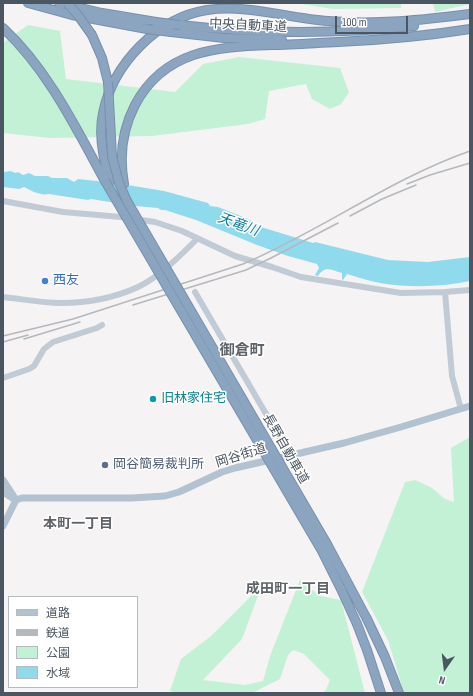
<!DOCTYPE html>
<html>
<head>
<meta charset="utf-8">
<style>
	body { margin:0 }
	#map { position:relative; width:473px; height:696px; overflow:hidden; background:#f5f3f3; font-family:"Sofia Sans Condensed","Noto Sans JP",sans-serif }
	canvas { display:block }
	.frame { position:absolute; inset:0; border:4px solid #4a5661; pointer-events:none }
	.legend { position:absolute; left:8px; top:596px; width:130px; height:92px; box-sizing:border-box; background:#fff; border:1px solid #b7bbc0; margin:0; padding:5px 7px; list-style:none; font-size:12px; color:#4a5661 }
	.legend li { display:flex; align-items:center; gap:8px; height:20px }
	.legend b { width:20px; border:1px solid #b7bbc0 }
	.north { position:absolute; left:425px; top:648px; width:40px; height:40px; -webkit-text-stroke:3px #fff; paint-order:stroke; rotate:194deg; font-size:11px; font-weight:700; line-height:16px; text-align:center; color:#4a5661 }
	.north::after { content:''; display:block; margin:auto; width:14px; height:18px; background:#4a5661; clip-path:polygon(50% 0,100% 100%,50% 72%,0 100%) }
	.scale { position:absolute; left:335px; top:16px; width:73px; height:18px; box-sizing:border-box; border:2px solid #4a5661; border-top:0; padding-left:5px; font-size:12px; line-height:14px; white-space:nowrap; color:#4a5661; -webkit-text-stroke:3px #fff; paint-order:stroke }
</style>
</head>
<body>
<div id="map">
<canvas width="473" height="696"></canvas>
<div class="frame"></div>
<ul class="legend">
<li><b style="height:5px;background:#b3c2d1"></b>道路</li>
<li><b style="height:5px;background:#b5b8bd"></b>鉄道</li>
<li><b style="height:11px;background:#c3f1d5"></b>公園</li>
<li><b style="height:11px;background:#90daee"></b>水域</li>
</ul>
<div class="north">N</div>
<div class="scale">100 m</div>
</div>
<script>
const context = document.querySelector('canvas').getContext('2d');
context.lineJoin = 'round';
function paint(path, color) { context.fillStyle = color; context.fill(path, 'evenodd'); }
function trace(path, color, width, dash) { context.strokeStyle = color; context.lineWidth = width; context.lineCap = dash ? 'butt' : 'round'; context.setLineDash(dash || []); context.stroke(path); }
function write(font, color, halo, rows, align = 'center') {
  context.font = font + ' "Sofia Sans Condensed","Noto Sans JP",sans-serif'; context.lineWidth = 3; context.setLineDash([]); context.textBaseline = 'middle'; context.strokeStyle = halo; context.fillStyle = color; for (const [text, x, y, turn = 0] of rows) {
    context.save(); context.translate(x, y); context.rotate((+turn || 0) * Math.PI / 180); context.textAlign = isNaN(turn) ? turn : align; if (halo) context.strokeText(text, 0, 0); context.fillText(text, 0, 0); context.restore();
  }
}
paint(new Path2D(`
	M296,3H401V8L333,9Z
	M433,3H470V4L435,12Z
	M28,25L60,31L66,79L175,92L203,64L239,57L340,68L349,92L341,104L330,109L312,99L306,84L269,91L265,119L248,124L152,136L50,138L3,133V43Z
	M470,437V693H404L388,640L362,592L405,482L415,480L432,488L445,499L454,502L451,448Z
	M300,580L320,596L341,600L365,693H322L326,690L330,680L304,654L293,650L288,655L280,679L252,693H178L170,691L181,659L211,636L262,585L242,639L203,680L245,685L263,681L270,656Z`), '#c3f1d5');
paint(new Path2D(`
	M3,171L5,172L10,171L16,173L18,172L23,175L29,173L35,176H48L52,178H67L74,182L78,179L115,183L164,191L208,203L210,206L218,207L248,219L261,227L313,243L315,242L388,260L428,262L470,257V281C441,287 410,288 380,283C369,281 358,277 347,274L343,280L342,279V273C331,270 325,265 318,276L315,275L319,268L317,264L288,256L257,245L196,220L165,210H161L158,208L135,206L91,199L88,200L49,194C40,196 30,190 24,187L19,189L3,187Z`), '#90daee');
const highway = new Path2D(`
	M28,3L72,15L147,29
	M59,3L102,13L156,22
	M180,25C258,34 336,34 414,26
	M3,28C48,70 76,128 105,181
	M171,32L224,38L282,40
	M92,35L102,58L108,82
	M110,181C103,159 98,136 103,113C113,64 157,18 207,10C247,4 288,18 328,21C375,25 423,20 470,14
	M124,184C119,156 122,130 135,105C164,50 216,47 271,45C293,45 315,43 338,42C382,40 426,36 470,29
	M367,619L385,657L399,693
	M357,624L367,650L381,693`);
trace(highway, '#7690ad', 10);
trace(new Path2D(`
	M3,201L63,212L121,217L155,222L182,231L235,256L272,267L301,277L401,293L445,292L470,290
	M195,292L290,455
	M445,292L452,376L461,409
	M3,297C22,299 42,303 61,303C87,303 114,298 138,287C159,277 181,255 197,239
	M3,378L29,369L34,366L44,349L53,342L97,328L102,325`), '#c1cbd6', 6);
trace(new Path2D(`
	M3,480L16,500
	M3,490L5,493L14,499
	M16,500L22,498H132L165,496L179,492L222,472L235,468L344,443L401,427L470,406
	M3,526L16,500`), '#b3c2d1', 7);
trace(highway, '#8ba5c1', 8);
trace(new Path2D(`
	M407,184L430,175L470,163
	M350,216L382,199L416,185
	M133,305L246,270L271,258L338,223
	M3,336L73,319L243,264C321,231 390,179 470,151
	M24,339L80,322
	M3,342L28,335`), '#b5b8bd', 1.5);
const highwayBridge = new Path2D(`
	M67,3L77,14L92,35
	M156,22L180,25
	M147,29L171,32
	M108,82L112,156L119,183L127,201L327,544L367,619
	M105,181L322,551L341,589L357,624`);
trace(highwayBridge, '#7690ad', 10, []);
trace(highwayBridge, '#8ba5c1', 8);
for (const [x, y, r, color] of [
	[45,281,4,"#3f7fe0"],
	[153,399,4,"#0f9aa8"],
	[105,465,4,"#5c6f8a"]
]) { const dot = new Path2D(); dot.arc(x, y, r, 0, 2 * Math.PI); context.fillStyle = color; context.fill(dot); trace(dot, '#fff', 1.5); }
write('13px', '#4a5661', '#fff', [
	["中央自動車道",248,26,3],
	["長野自動車道",285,449,60],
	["岡谷街道",241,456,-17]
]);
write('13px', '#366cbe', '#fff', [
	["西友",53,281]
], 'left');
write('13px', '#0d838f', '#fff', [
	["旧林家住宅",161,399]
], 'left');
write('13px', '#4e5e75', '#fff', [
	["岡谷簡易裁判所",113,465]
], 'left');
write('italic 14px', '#0c7c9b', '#fff', [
	["天竜川",238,225,20]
]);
write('bold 14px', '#5f6368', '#fff', [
	["本町一丁目",78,524],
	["成田町一丁目",288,589]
]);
write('bold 15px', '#5f6368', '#fff', [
	["御倉町",242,351]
]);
</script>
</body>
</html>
